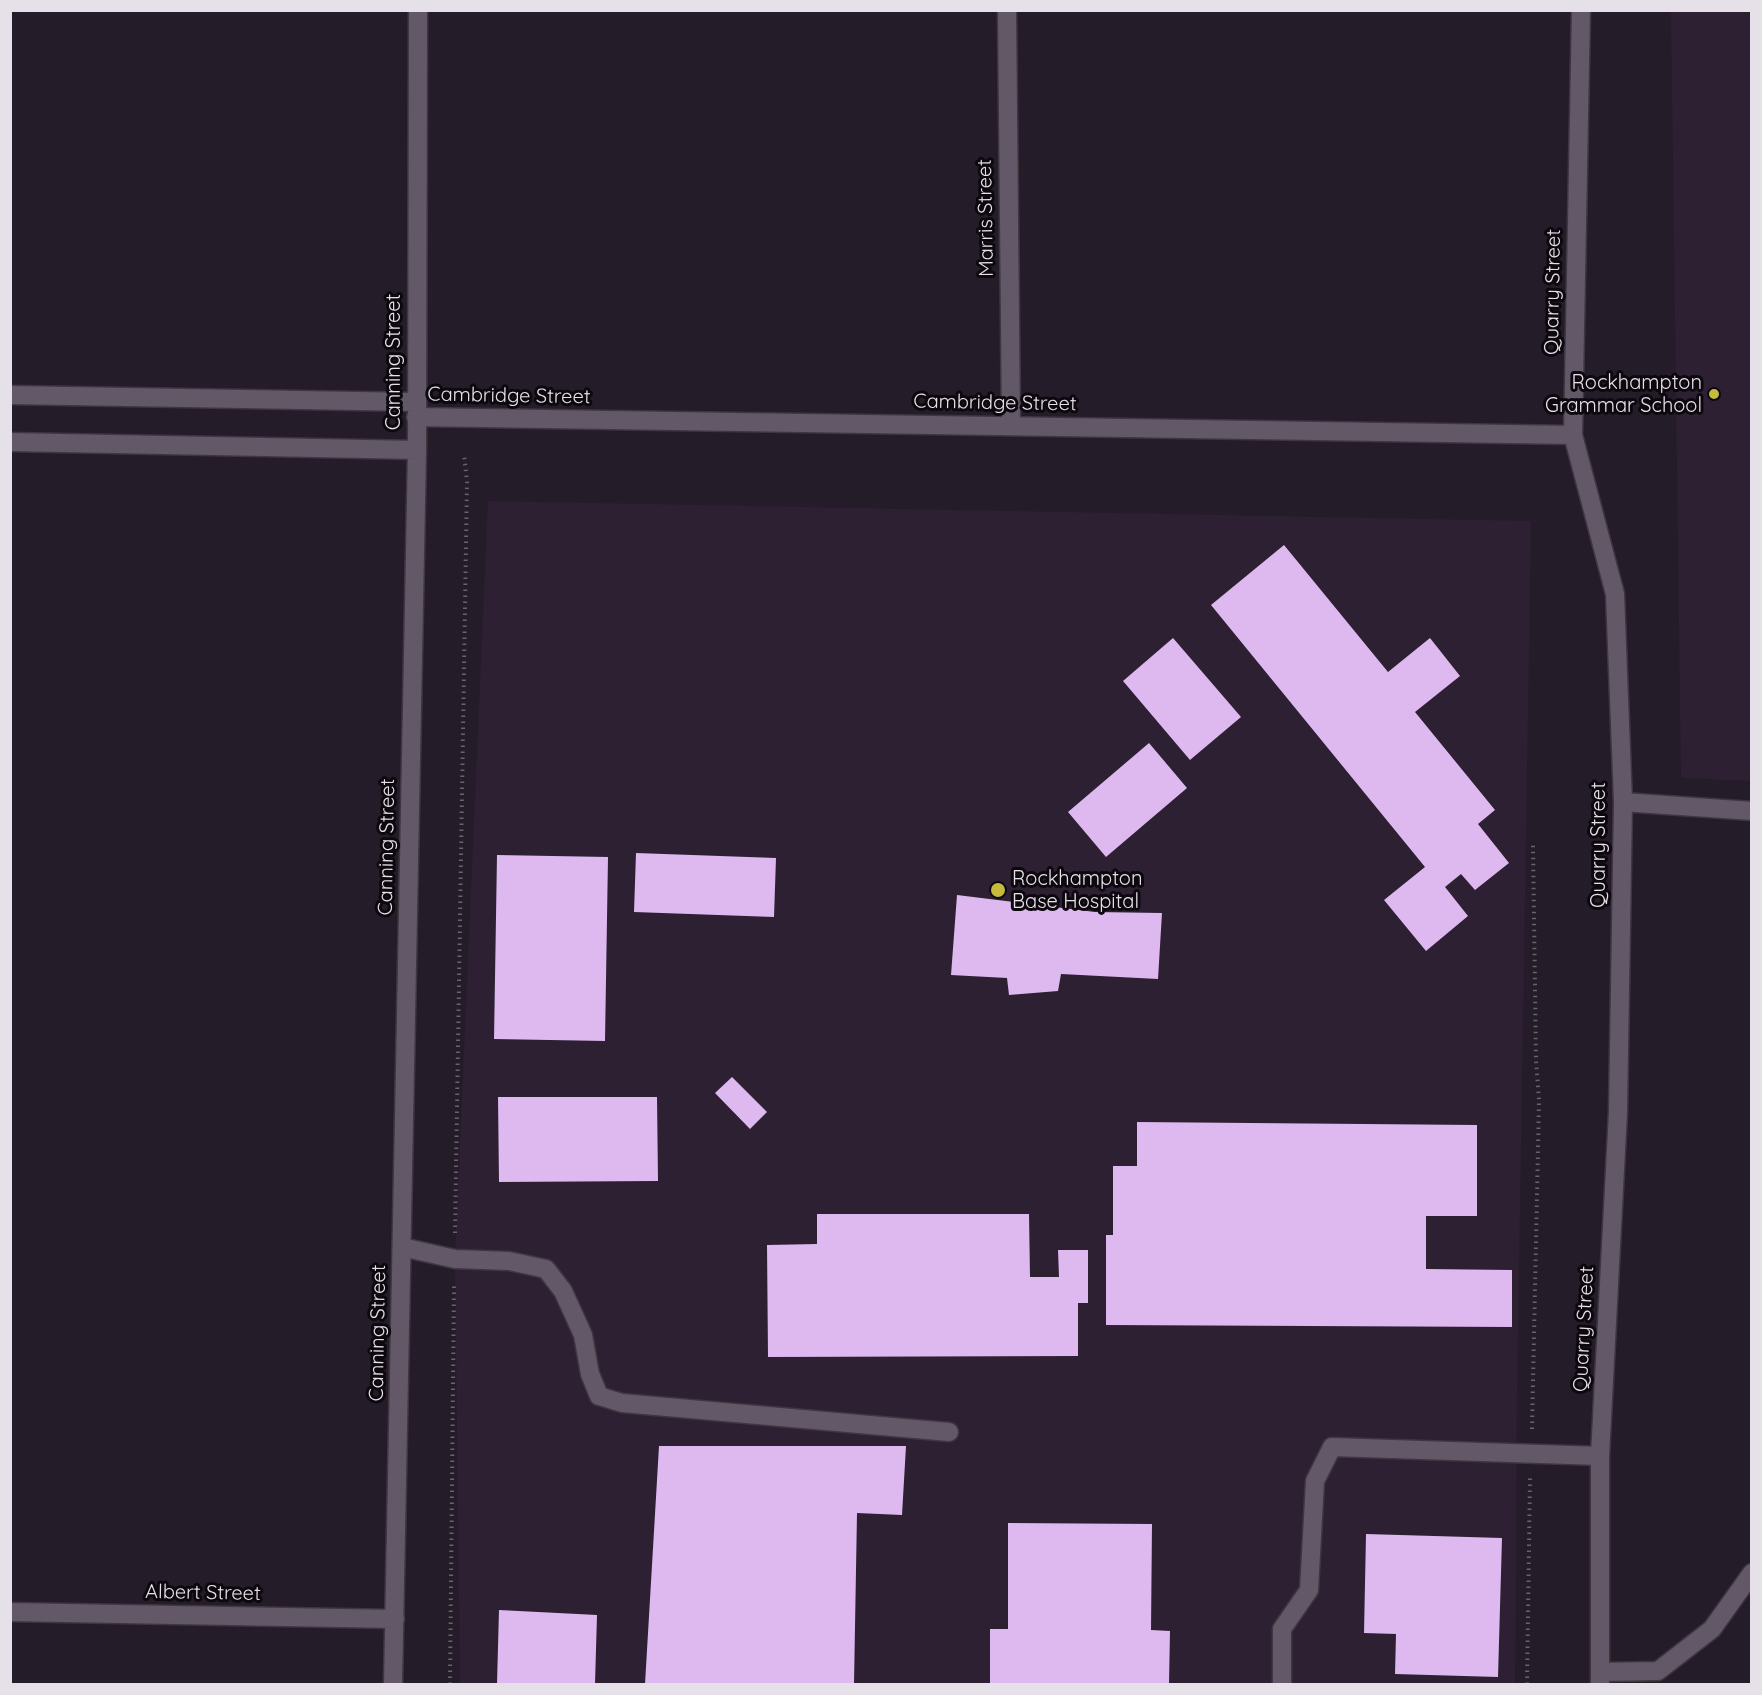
<!DOCTYPE html>
<html>
<head>
<meta charset="utf-8">
<style>
	body { margin:0 }
	#map { position:relative; width:1762px; height:1695px; overflow:hidden; background:#251c29; font-family:Quicksand,sans-serif }
	canvas { display:block }
	.frame { position:absolute; inset:0; border:12px solid #e6e0e9; pointer-events:none }
</style>
</head>
<body>
<div id="map">
<canvas width="1762" height="1695"></canvas>
<div class="frame"></div>
</div>
<script>
const context = document.querySelector('canvas').getContext('2d');
context.lineJoin = 'round';
function paint(path, color) { context.fillStyle = color; context.fill(path, 'evenodd'); }
function trace(path, color, width, dash) { context.strokeStyle = color; context.lineWidth = width; context.lineCap = dash ? 'butt' : 'round'; context.setLineDash(dash || []); context.stroke(path); }
function write(font, color, halo, rows, align = 'center') {
  context.font = font + ' Quicksand,sans-serif'; context.lineWidth = 6; context.setLineDash([]); context.textBaseline = 'middle'; context.strokeStyle = halo; context.fillStyle = color; for (const [text, x, y, turn = 0] of rows) {
    context.save(); context.translate(x, y); context.rotate((+turn || 0) * Math.PI / 180); context.textAlign = isNaN(turn) ? turn : align; if (halo) context.strokeText(text, 0, 0); context.fillText(text, 0, 0); context.restore();
  }
}
paint(new Path2D(`
	M1671,11H1751V781L1681,778Z
	M488,501L1531,521L1517,1393L1515,1684H460L455,1259Z`), '#2d2033');
paint(new Path2D(`
	M1284,545L1388,672L1430,638L1460,676L1415,712L1495,810L1478,824L1509,863L1475,890L1461,874L1445,887L1468,916L1426,951L1384,900L1425,867L1211,605Z
	M1173,638L1241,717L1190,760L1123,681Z
	M1149,743L1187,788L1106,857L1068,812Z
	M636,853L776,858L774,917L634,912Z
	M497,855L608,857L605,1041L494,1039Z
	M957,895L1095,912L1162,913L1158,979L1061,974L1058,991L1009,995L1007,978L951,975Z
	M732,1077L767,1112L750,1129L715,1093Z
	M498,1097H657L658,1181L499,1182Z
	M1137,1122L1477,1125V1216H1426V1269L1512,1270V1327L1106,1325V1235H1113V1166H1137Z
	M817,1214H1029L1030,1277H1059L1058,1250H1088V1303H1078V1356L768,1357L767,1245L817,1244Z
	M659,1446H906L902,1515L857,1513L854,1684H645Z
	M1008,1523L1152,1524L1151,1630L1170,1631L1169,1684H990V1629H1008Z
	M1366,1534L1502,1538L1498,1677L1395,1674L1396,1634L1364,1633Z
	M499,1610L597,1615L595,1684H497Z`), '#ddb9ef');
const minor = new Path2D(`
	M1007,10L1011,426
	M1581,10L1573,435L1615,594L1623,802L1618,1112L1600,1456V1684
	M10,395L416,402
	M416,417L1573,435
	M10,442L417,450
	M1623,802L1752,811
	M402,1247L455,1259L509,1261L546,1269L563,1291L583,1335L590,1374L599,1396L622,1403L949,1432
	M10,1612L395,1619
	M1600,1672L1658,1671L1712,1629L1752,1573
	M393,1684L417,450L418,10
	M1282,1684V1629L1309,1590L1315,1481L1332,1447L1600,1456`);
trace(minor, '#3e3741', 21);
trace(new Path2D(`
	M455,1233L467,482L464,454
	M1532,1429L1539,1100L1536,1060L1533,845
	M450,1684L454,1286
	M1527,1684L1530,1478`), '#6a626e', 4, [1.5, 4.5]);
trace(minor, '#625867', 18);
for (const [x, y, r, color] of [
	[1714,394,6,"#c6bb3c"],
	[998,890,8,"#c6bb3c"]
]) { const dot = new Path2D(); dot.arc(x, y, r, 0, 2 * Math.PI); context.fillStyle = color; context.fill(dot); trace(dot, '#0c080e', 2); }
write('20px', '#e6e0e9', '#0c080e', [
	["Marris Street",986,218,-91],
	["Quarry Street",1553,292,-89],
	["Canning Street",394,362,-90],
	["Cambridge Street",509,396,1],
	["Cambridge Street",995,403,1],
	["Quarry Street",1599,845,-90],
	["Canning Street",387,847,-89],
	["Quarry Street",1584,1329,-87],
	["Canning Street",378,1333,-89],
	["Albert Street",203,1593,1]
]);
write('20px', '#e6e0e9', '#0c080e', [
	["Rockhampton",1702,383],
	["Grammar School",1702,406],
	["Rockhampton",1012,879,"left"],
	["Base Hospital",1012,902,"left"]
], 'right');
</script>
</body>
</html>
